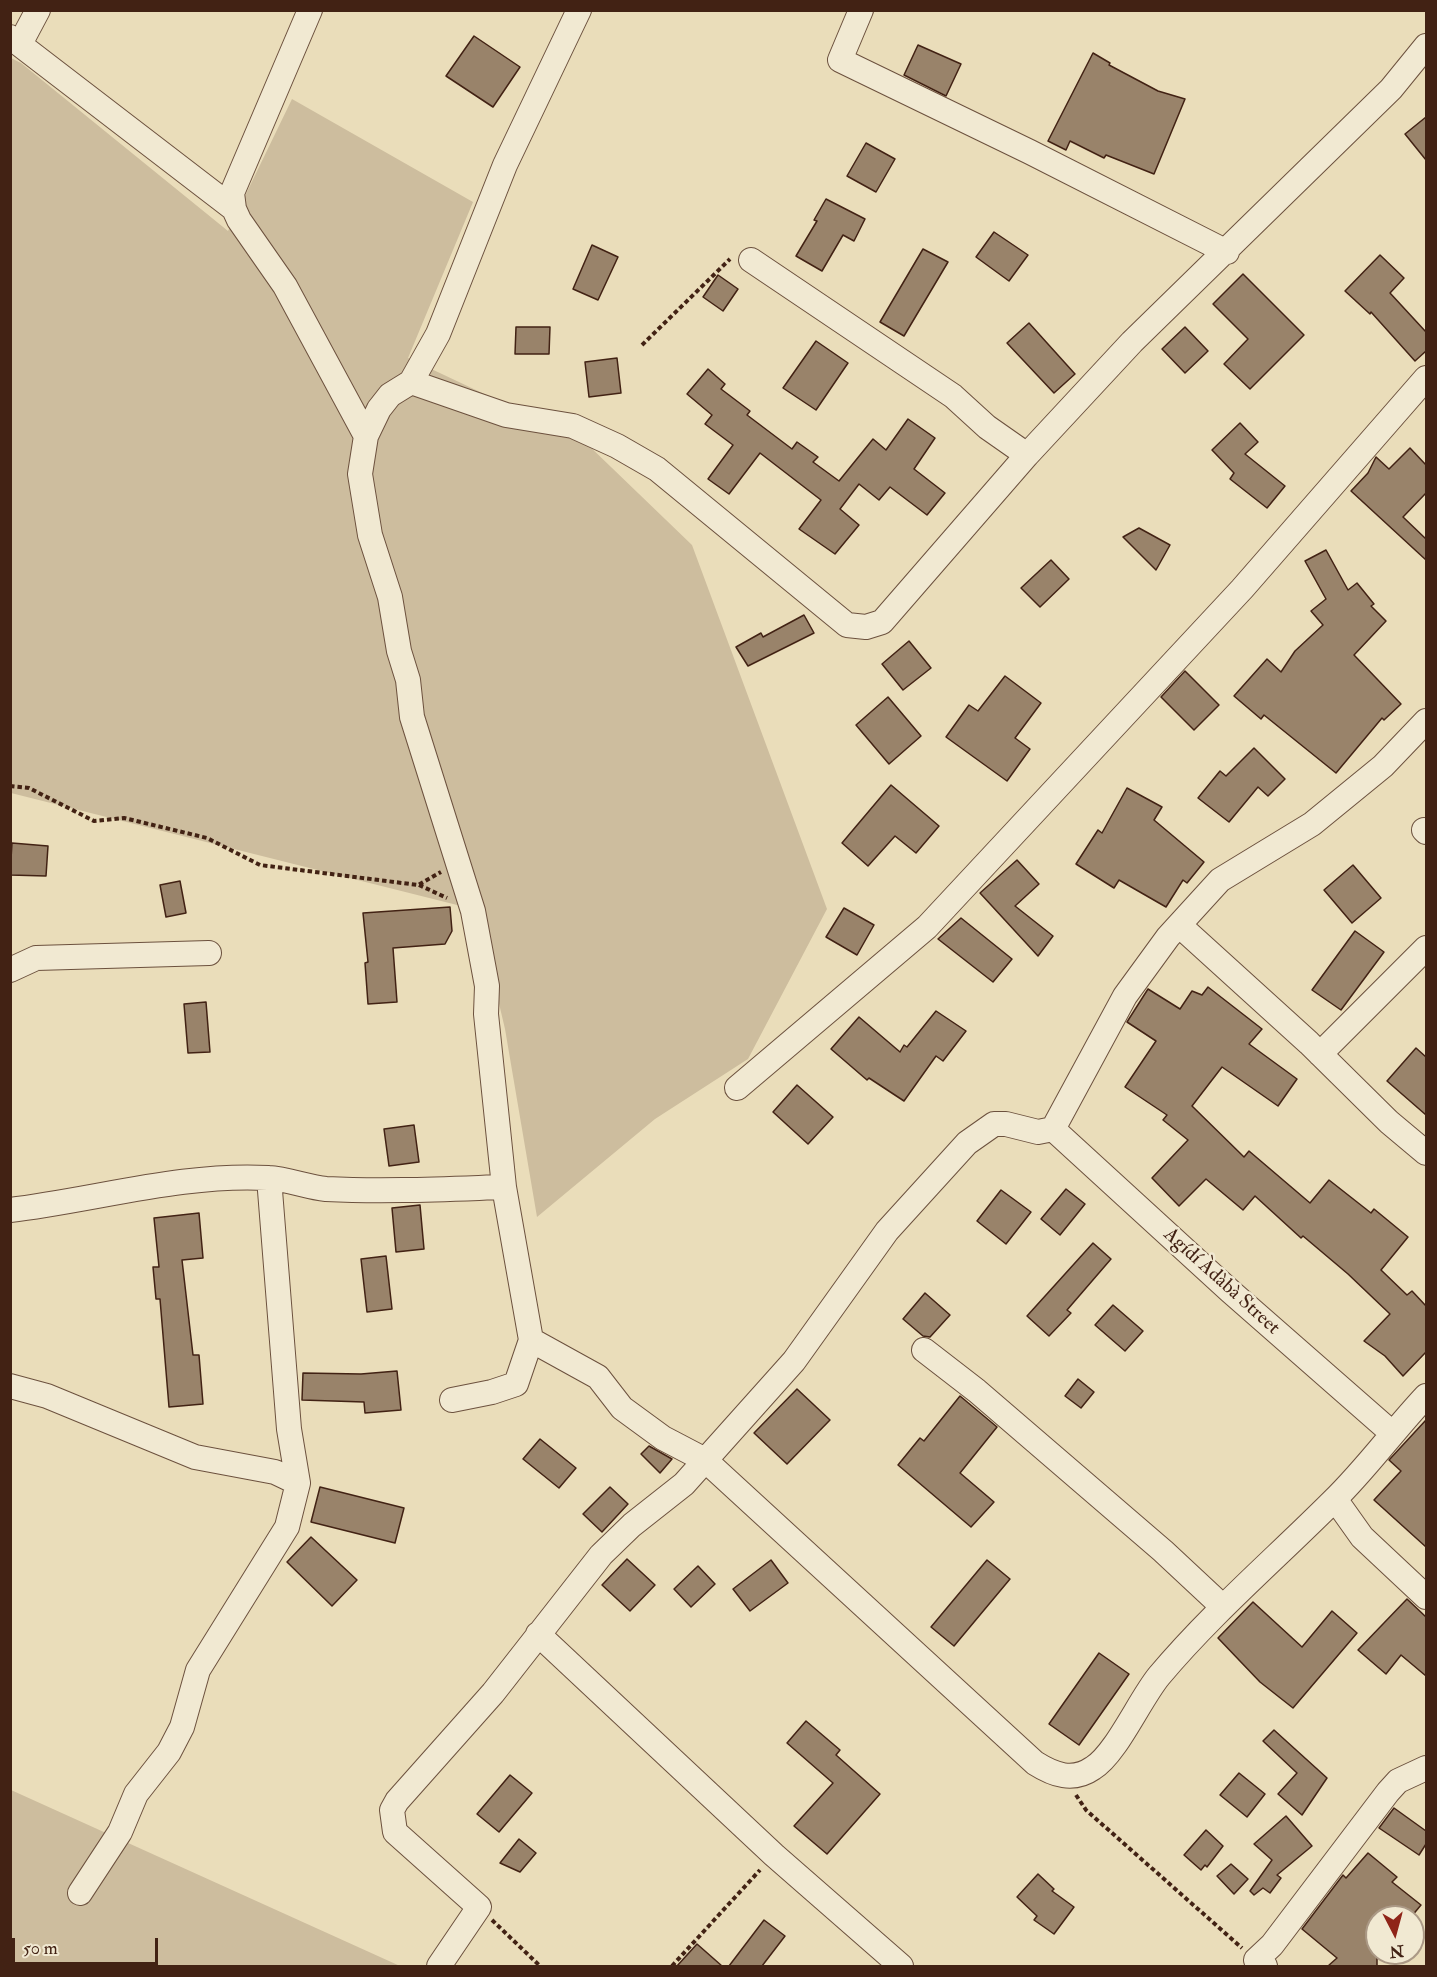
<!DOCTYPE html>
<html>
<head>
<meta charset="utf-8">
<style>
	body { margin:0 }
	#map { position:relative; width:1437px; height:1977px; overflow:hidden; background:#eaddba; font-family:"IM FELL Double Pica",serif }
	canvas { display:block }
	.frame { position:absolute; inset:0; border:12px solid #422214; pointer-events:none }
	.north { position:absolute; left:1365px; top:1905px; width:60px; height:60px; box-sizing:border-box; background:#f1e9d2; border:2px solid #ab9986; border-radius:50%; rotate:174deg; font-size:16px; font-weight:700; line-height:24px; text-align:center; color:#422214 }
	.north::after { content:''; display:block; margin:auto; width:21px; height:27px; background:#8f2418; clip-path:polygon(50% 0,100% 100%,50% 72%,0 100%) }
	.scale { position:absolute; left:12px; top:1938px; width:146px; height:27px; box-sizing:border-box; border:3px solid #422214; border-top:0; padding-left:8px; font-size:18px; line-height:21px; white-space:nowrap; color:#422214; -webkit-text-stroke:4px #f1e9d2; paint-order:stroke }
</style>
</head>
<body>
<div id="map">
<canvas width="1437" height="1977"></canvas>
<div class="frame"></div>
<div class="north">N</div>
<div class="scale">50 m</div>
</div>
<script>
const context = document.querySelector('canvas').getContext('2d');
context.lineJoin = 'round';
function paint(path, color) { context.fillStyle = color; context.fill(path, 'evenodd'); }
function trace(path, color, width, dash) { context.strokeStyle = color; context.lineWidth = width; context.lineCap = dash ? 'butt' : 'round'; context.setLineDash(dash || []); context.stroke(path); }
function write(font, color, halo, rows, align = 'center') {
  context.font = font + ' "IM FELL Double Pica",serif'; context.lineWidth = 5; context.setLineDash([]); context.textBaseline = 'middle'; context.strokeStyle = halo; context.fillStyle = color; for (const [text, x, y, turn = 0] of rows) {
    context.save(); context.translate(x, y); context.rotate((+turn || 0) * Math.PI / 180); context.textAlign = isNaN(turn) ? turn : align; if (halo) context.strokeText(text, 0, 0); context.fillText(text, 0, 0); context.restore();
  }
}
paint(new Path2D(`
	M11,58L21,63L228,231L292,99L473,202L408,358L584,441L692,545L827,909L748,1059L655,1119L537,1217L505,1029L477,910L11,793Z
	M11,1790L400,1966H11Z`), '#cdbd9e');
const building = new Path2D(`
	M474,36L520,67L493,107L446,76Z
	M918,45L961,64L946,96L904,75Z
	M1093,53L1110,63L1109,65L1158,91L1185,99L1154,174L1106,155L1104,158L1070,141L1066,150L1048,141Z
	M1426,117V160L1405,134Z
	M866,143L895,159L876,192L847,176Z
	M826,199L865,219L854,241L843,235L822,271L796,256L817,221L814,220Z
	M994,232L1028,255L1009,281L976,257Z
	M592,245L618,257L598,300L573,289Z
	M923,249L948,262L904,336L880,322Z
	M1380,255L1404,278L1390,293L1426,332V351L1415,361L1371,312L1370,314L1345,291Z
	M1243,274L1304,335L1250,389L1224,364L1248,339L1213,304Z
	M718,275L738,289L723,311L703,297Z
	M1029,323L1075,374L1054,393L1007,343Z
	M516,327H550L549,354H515Z
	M1185,327L1208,351L1185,373L1162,349Z
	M816,341L848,363L816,410L783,388Z
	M617,358L621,393L589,397L585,362Z
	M708,369L725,384L721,389L750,411L747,415L792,449L797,442L818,457L813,462L839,481L873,439L886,450L908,419L935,438L914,469L945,493L927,515L890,487L879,500L859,484L840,509L859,525L835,554L799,529L821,500L760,453L729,494L708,479L733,445L705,424L712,415L687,394Z
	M1240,423L1258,442L1245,454L1285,486L1267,508L1230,479L1234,473L1212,450Z
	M1410,448L1426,465V493L1403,517L1426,539V560L1351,491L1368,473L1376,457L1389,469Z
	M1139,528L1170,545L1156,570L1123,537Z
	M1326,550L1348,590L1357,583L1374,604L1371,606L1386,621L1354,655L1401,704L1384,720L1382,718L1336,773L1264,715L1261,719L1234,696L1267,659L1281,672L1295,651L1323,625L1311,611L1326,599L1305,561Z
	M1051,560L1069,579L1040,607L1021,588Z
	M804,615L814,633L748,666L736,647L761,633L763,637Z
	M909,641L931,668L903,690L882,664Z
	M1185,671L1219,705L1194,730L1161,697Z
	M1005,676L1041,703L1015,738L1030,749L1007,781L946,737L969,705L978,711Z
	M888,697L921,736L889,764L856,725Z
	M1254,748L1285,779L1268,796L1258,787L1229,822L1198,798L1220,771L1226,776Z
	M891,785L939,826L916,853L895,836L868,866L842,843Z
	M1127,788L1162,807L1154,820L1204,862L1187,883L1183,880L1166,907L1119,880L1114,888L1076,864L1098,830L1102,833Z
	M12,843L48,846L46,876L10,875Z
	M1017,860L1039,884L1015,906L1053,936L1038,956L980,893Z
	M1353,865L1381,898L1352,923L1324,890Z
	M180,881L186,913L166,917L160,885Z
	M450,907L452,931L445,944L393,948L397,1002L368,1004L365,963L368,962L363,913Z
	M844,908L874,925L857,955L826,937Z
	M961,918L1012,959L993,982L938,939Z
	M1355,931L1384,952L1341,1010L1312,990Z
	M1208,987L1262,1029L1249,1044L1297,1079L1278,1106L1222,1067L1192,1106L1244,1157L1249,1151L1310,1203L1329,1180L1371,1213L1374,1209L1408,1237L1381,1270L1407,1295L1412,1291L1426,1306V1352L1403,1376L1385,1356L1364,1341L1390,1314L1348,1274L1303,1236L1301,1238L1255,1196L1243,1210L1206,1179L1179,1206L1152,1178L1188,1140L1163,1120L1167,1115L1125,1087L1156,1041L1127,1022L1148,989L1180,1009L1192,991L1202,995Z
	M206,1002L210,1052L188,1053L184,1004Z
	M936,1011L966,1031L943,1061L936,1056L904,1101L869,1078L867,1080L831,1049L859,1017L900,1052L904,1045L907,1047Z
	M1416,1048L1426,1057V1115L1387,1081Z
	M797,1085L833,1117L808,1144L773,1112Z
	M414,1125L419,1162L389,1166L384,1129Z
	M1066,1189L1085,1204L1060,1235L1041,1219Z
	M1001,1190L1031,1212L1006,1244L977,1221Z
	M420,1205L424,1249L396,1252L392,1208Z
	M199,1213L203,1258L182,1260L193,1355H199L203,1404L169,1407L160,1299H156L153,1267H159L154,1218Z
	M1093,1243L1111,1259L1067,1310L1071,1313L1049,1336L1027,1316Z
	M386,1256L392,1309L367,1312L361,1259Z
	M925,1293L950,1315L930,1337L923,1336L903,1319Z
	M1113,1305L1143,1331L1125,1351L1095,1325Z
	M397,1371L401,1410L365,1413L364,1402L302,1400L303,1373L361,1374Z
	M1078,1379L1094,1392L1081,1408L1065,1396Z
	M797,1389L830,1420L787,1464L754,1433Z
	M960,1396L997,1427L960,1473L994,1502L971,1527L898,1465L920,1438L924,1441Z
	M1426,1420V1547L1374,1500L1401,1471L1389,1460Z
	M540,1439L576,1468L559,1488L523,1459Z
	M649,1446L672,1459L660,1473L641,1454Z
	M320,1487L404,1508L395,1543L311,1522Z
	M610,1487L628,1504L602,1532L583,1514Z
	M311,1537L357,1580L332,1606L287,1562Z
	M627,1559L655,1585L630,1611L602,1585Z
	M771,1560L788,1583L750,1611L733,1589Z
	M987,1560L1010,1579L954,1646L931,1627Z
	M698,1566L715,1584L691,1607L674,1589Z
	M1407,1599L1426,1617V1676L1401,1655L1386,1674L1358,1650Z
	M1253,1602L1302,1647L1332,1611L1357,1633L1293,1708L1260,1682L1218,1638Z
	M1099,1653L1129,1674L1079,1745L1049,1724Z
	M806,1721L840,1750L836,1755L880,1794L827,1854L794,1826L833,1783L787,1743Z
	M1274,1730L1327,1778L1302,1815L1278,1794L1297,1773L1263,1741Z
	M1239,1773L1265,1794L1247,1817L1220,1795Z
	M510,1775L532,1793L499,1832L477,1814Z
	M1394,1808L1426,1831V1844L1419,1855L1379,1828Z
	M1286,1816L1312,1846L1277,1875L1281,1878L1270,1893L1263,1888L1254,1895L1250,1891L1272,1860L1254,1844Z
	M1206,1830L1223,1846L1207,1867L1205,1865L1201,1870L1184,1855Z
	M519,1839L536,1853L520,1872L500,1863Z
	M1368,1853L1397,1877L1392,1882L1421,1905L1411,1917H1377V1966H1328L1337,1958L1302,1929L1343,1875L1346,1878Z
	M1231,1864L1248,1879L1234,1894L1217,1876Z
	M1038,1874L1054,1889L1052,1891L1074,1907L1054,1934L1034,1920L1037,1916L1017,1897Z
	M764,1920L785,1936L762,1966H729Z
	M697,1944L722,1966H677Z`);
paint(building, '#99836a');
trace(building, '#422214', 1.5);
const minor = new Path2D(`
	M310,10L232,193L234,209L239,220L285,286L366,436
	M861,10L840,60L1030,152L1227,252
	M10,37L234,209
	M21,42L38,10
	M751,260L953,396L987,427L1027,455
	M411,382L506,415L573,426L617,446L657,469L847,625L866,627L882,622L1027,455L1132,342L1391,89L1426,46
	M1424,830L1426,832
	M1179,925L1309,1043L1389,1122L1426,1153
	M10,970L36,958L209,953
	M1320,1054L1426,948
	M737,1088L927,927L1242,589L1426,378
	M1053,1129L1230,1291L1392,1433
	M10,1210C94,1200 184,1173 268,1178C288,1179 307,1187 326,1189C386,1192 445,1189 504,1187
	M531,1340L598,1377L622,1408L663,1438L705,1460L1035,1763C1054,1775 1073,1782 1093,1768C1116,1754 1140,1699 1159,1676C1212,1613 1275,1559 1333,1501C1366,1469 1394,1430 1426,1396
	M924,1350L977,1391L1163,1551L1223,1607
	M10,1386L47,1396L195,1457L275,1472L298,1483L289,1429L269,1178
	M452,1400L492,1392L516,1384L531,1340L504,1187L486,1014L487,986L473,911L412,717L408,680L399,651L390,597L370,535L360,474L366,436L379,409L390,395L411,382L438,334L505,165L579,10
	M1335,1499L1362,1537L1426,1597
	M538,1634L774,1855L901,1966
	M80,1893L120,1832L136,1794L169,1752L182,1727L198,1670L287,1527L298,1483
	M439,1966L479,1907L395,1832L392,1810L397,1801L493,1693L601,1555L632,1525L684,1484L794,1361L887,1231L967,1143L994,1124H1006L1038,1132L1053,1129L1125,996L1168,937L1220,880L1312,824L1383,766L1426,721
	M1265,1966L1256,1960L1272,1945L1388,1792L1398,1781L1426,1768`);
trace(minor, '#6c513e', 26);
trace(new Path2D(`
	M642,345L730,259
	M10,786L29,788L94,821L124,818L207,838L260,865L418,885L441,872
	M419,885L447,898
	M1076,1795L1086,1810L1242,1948
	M492,1920L540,1966
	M672,1966L760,1870`), '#422214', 4, [4.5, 3]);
trace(minor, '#f1e9d2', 24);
write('20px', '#422214', '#f1e9d2', [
	["Agídí Àdàbà Street",1221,1282,42]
]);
</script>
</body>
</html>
